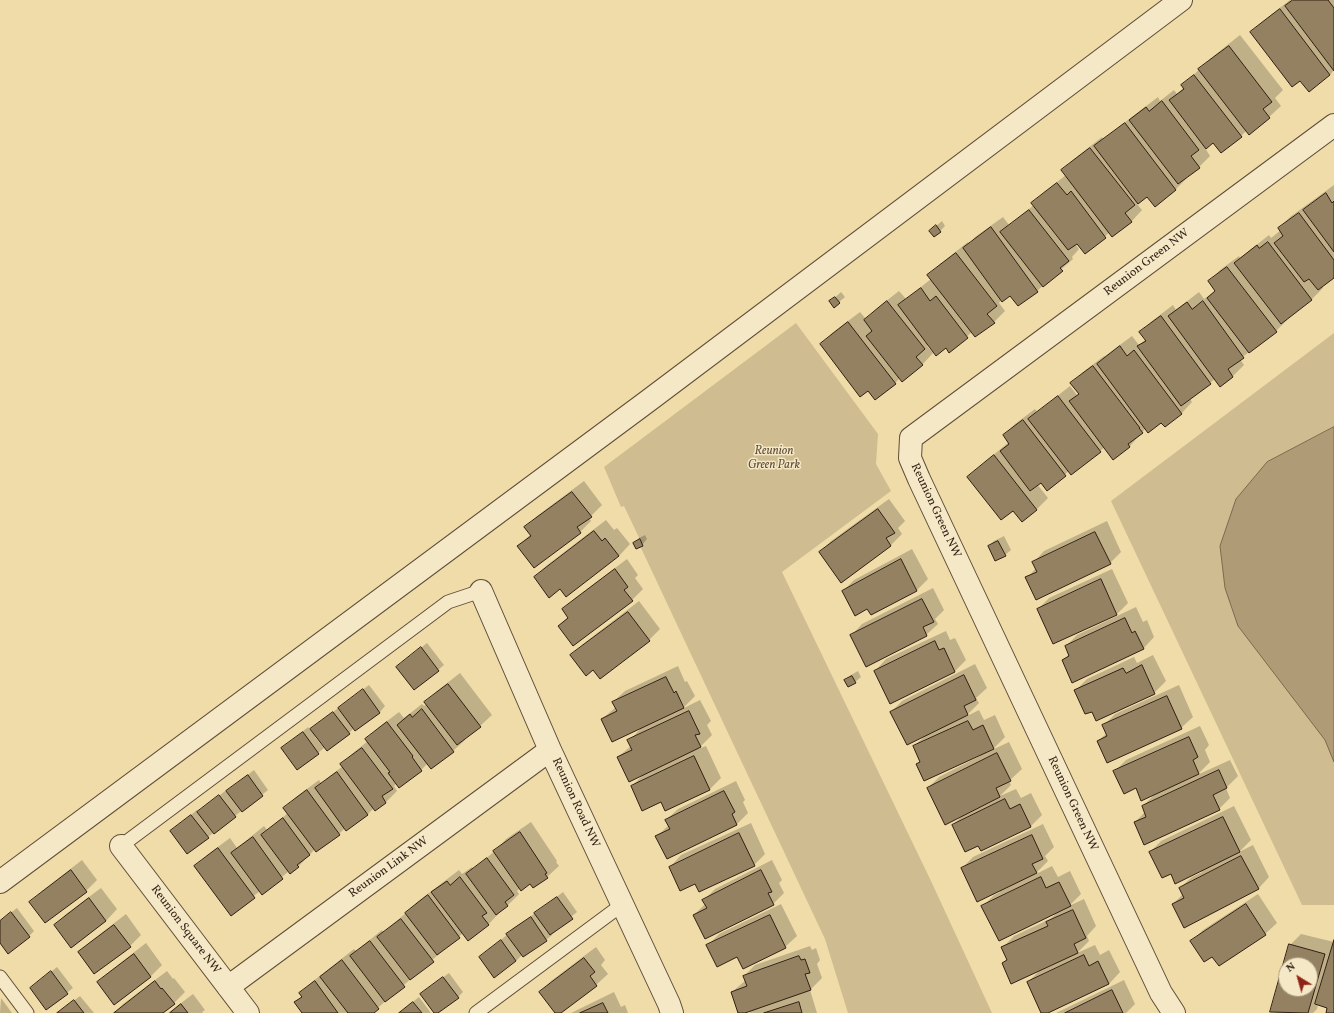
<!DOCTYPE html>
<html>
<head>
<meta charset="utf-8">
<style>
	body { margin:0 }
	#map { position:relative; width:1334px; height:1013px; overflow:hidden; background:#f0dca9; font-family:Vollkorn,serif }
	canvas { display:block }
	.north { position:absolute; left:1278px; top:957px; width:40px; height:40px; box-sizing:border-box; background:#f5e8c7; border:1px solid #a6987f; border-radius:50%; rotate:323deg; font-size:11px; font-weight:700; line-height:16px; text-align:center; color:#301f14 }
	.north::after { content:''; display:block; margin:auto; width:14px; height:18px; background:#8f2418; clip-path:polygon(50% 0,100% 100%,50% 72%,0 100%) }
</style>
</head>
<body>
<div id="map">
<canvas width="1334" height="1013"></canvas>
<div class="north">N</div>
</div>
<script>
const context = document.querySelector('canvas').getContext('2d');
context.lineJoin = 'round';
function paint(path, color) { context.fillStyle = color; context.fill(path, 'evenodd'); }
function trace(path, color, width, dash) { context.strokeStyle = color; context.lineWidth = width; context.lineCap = dash ? 'butt' : 'round'; context.setLineDash(dash || []); context.stroke(path); }
function write(font, color, halo, rows, align = 'center') {
  context.font = font + ' Vollkorn,serif'; context.lineWidth = 3; context.setLineDash([]); context.textBaseline = 'middle'; context.strokeStyle = halo; context.fillStyle = color; for (const [text, x, y, turn = 0] of rows) {
    context.save(); context.translate(x, y); context.rotate((+turn || 0) * Math.PI / 180); context.textAlign = isNaN(turn) ? turn : align; if (halo) context.strokeText(text, 0, 0); context.fillText(text, 0, 0); context.restore();
  }
}
paint(new Path2D(`
	M796,323L878,434L876,464L891,491L782,572L931,881L992,1013H848L825,939L641,548L643,546L624,506L621,507L604,467Z
	M1334,333V905H1302L1111,501Z`), '#cfbc90');
const water = new Path2D(`
	M1334,427V762L1325,740L1238,626L1225,588L1220,546L1236,499L1267,462Z`);
paint(water, '#af9c76');
trace(water, '#7c6a4f', 1);
paint(new Path2D(`
	M1290,0H1334V70L1330,75L1300,79L1251,32L1263,21Z
	M1240,35L1283,90L1275,98L1281,106L1269,117L1249,133L1247,130L1241,136L1214,142L1205,148L1210,156L1199,167L1186,177L1187,178L1176,189L1155,206L1147,196L1137,204L1142,210L1131,222L1110,232L1086,253L1077,242L1075,244L1079,249L1072,257L1073,259L1037,291L1018,305L1010,294L1001,300L999,303L1005,311L994,322L972,332L949,351L946,347L929,344L927,346L933,353L922,365L900,378L895,383L821,345L832,333L860,312L866,319L876,309L899,291L906,299L931,279L929,275L940,264L968,242L969,244L975,237L1003,217L1009,225L1034,205L1033,203L1044,192L1066,175L1062,170L1074,159L1102,137L1103,139L1158,97L1160,101L1174,90L1177,94L1184,87L1183,85L1211,58Z
	M1334,185V277L1322,286L1323,288L1312,299L1287,319V320L1276,331L1240,359L1244,365L1233,376L1220,385L1216,378L1190,399L1192,402L1181,414L1146,428L1130,446L1113,458L1105,447L1100,451L1069,471L1047,489L1041,481L1037,484L1048,498L1037,509L1022,521L1014,510L968,477L980,466L1009,442L1004,435L1015,424L1035,409L1037,412L1070,386L1077,395L1079,393L1072,383L1083,372L1104,356H1105L1132,336L1139,345L1146,339L1141,332L1152,321L1173,305L1176,310L1199,292L1204,299L1216,290L1209,282L1220,270L1239,256L1240,258L1269,235L1271,238L1281,230L1279,228L1290,217Z
	M942,221L945,226L940,231H930Z
	M841,292L845,297L839,302H830Z
	M584,481L602,505L589,518L591,521L580,532L518,546L531,534L526,527L537,516Z
	M889,499L905,521L898,528L902,534L891,545L841,581L820,552L831,541Z
	M606,520L614,530L617,528L630,544L619,556L560,588L535,577L546,566Z
	M1107,521L1121,552L1110,563L1027,578L1036,568L1033,563L1044,551Z
	M645,535L647,539L642,545L634,543L639,538Z
	M1004,536L1011,550L1005,555L989,546L994,541Z
	M912,549L928,579L917,590L871,614L868,608L843,591L854,580Z
	M627,559L638,575L635,578L643,589L632,600L559,626L569,616L563,609L575,598Z
	M1112,569L1128,603L1116,615L1038,609L1049,598Z
	M933,588L944,610L935,619L938,624L926,635L851,636L862,624Z
	M639,601L660,629L649,640L593,669L572,656L583,644Z
	M1136,607L1143,622L1147,620L1154,637L1143,649L1063,661L1069,654L1066,646L1077,635Z
	M946,631L950,640L955,638L966,660L955,671H875L886,659Z
	M427,643L444,665L438,670L397,667Z
	M1153,655L1166,681L1154,693L1092,710L1075,691L1087,679L1134,657L1137,663Z
	M975,664L987,688L976,698L979,703L965,717L979,710L984,720L995,715L1005,737L992,750L1009,742L1022,769L1009,781L1011,785L1000,796L1016,789L1021,798L1031,793L1042,815L1030,827L978,844L953,825L962,816L928,788L939,777L980,756V755L921,761L914,746L925,736L891,712L902,701Z
	M678,666L685,682L687,681L695,696L682,709L700,700L711,721L707,725L712,735L698,749L706,746L721,778L709,790L661,801L632,786L644,774L618,757L631,746L629,741L642,727L602,719L616,707L613,702L625,691Z
	M858,671L861,677L855,682L846,680L851,675Z
	M460,673L492,715L480,726L464,739L465,740L453,751L431,768L427,764L421,770L397,783L394,786L397,791L386,802L375,810L374,808L367,815L345,828L339,834L315,849L298,867L289,871L262,894L260,891L231,914L196,866L207,855L230,838L237,848L264,826L267,830L288,813L285,808L296,797L319,780L321,783L343,766L342,764L353,753L368,741L367,739L378,728L399,712L404,718L422,704L424,706L427,704L425,703L437,691Z
	M369,685L385,706L380,712L355,730L354,728L349,733L317,735L315,737L324,748L318,753L282,749L308,727L310,730L317,724Z
	M1179,685L1193,717L1181,728L1098,741L1107,733L1104,725L1115,714Z
	M1200,726L1209,745L1205,750L1210,762L1197,775L1230,760L1238,776L1226,788L1230,798L1219,809L1135,822L1145,812L1143,806L1156,793L1136,787L1115,771L1126,760Z
	M254,770L268,790L208,837L171,831L197,810L199,812L225,791L226,792L233,786Z
	M736,781L745,800L743,802L748,813L737,824L667,858L657,836L669,825L666,820L678,809Z
	M1234,806L1251,840L1239,852L1253,845L1269,877L1258,889L1173,904L1183,894L1180,888L1192,877L1202,872L1201,870L1171,873L1150,852L1161,841Z
	M531,822L557,861L556,862L559,866L547,877L533,887L531,883L520,888L517,891L519,894L508,905L498,912L499,913L488,925L463,933L372,1013H303L295,1003L302,996L300,993L312,982L354,949L356,951L382,930L383,932L406,913L417,902L459,870L462,874L472,867L473,869L495,851L506,839Z
	M751,823L765,854L754,865L696,882L670,867L681,855Z
	M1043,824L1054,847L1045,856L1048,861L1034,875L1052,866L1058,877L1070,871L1081,894L1069,906L1084,899L1096,926L1087,936L1089,941L1077,953L1095,945L1100,955L1109,950L1120,972L1109,984L1046,1013H1042L1028,982L1041,969L1003,963L1007,959L1002,948L1014,936L1050,919L1059,911L983,906L994,895L1000,892L999,890L962,868L973,857Z
	M82,860L97,880L86,891L31,902L42,891Z
	M772,860L782,880L779,883L784,893L773,904L694,915L705,904L704,900L715,889Z
	M101,888L117,909L106,921L71,947L55,925L66,914Z
	M563,892L577,912L551,933L552,935L546,940L522,955L516,961L480,957L508,934L513,928L537,912Z
	M1258,894L1277,923L1265,934L1219,965L1213,956L1192,941L1203,930Z
	M781,904L797,936L785,947L708,945L719,934Z
	M17,908L34,931L29,936L0,942V921Z
	M126,914L141,935L130,946L79,952L91,941Z
	M1301,934L1334,942V1013H1327L1329,1007L1318,1004L1317,1009L1313,1013H1277L1272,1011L1290,945ZM1286,965H1310V989H1286Z
	M146,943L162,965L151,976L115,1004L98,982L110,971Z
	M810,946L812,950L816,948L820,960L817,964L822,978L810,990L817,1013H749L753,1009L739,1013L732,992L746,980L744,976L755,965Z
	M596,947L605,960L601,965L608,974L596,985L559,1013H556L540,992L551,981Z
	M57,967L73,988L46,1009L31,988Z
	M167,971L173,979L174,978L185,992L174,1003L161,1013H114L123,1004Z
	M449,973L463,992L458,997L435,1013L427,989Z
	M1124,980L1135,1004L1126,1013H1056Z
	M614,992L621,1007L625,1005L628,1013H571Z
	M193,994L205,1010L202,1012L203,1013H168Z
	M80,996L94,1013H58L60,1011Z
	M419,997L431,1013H399Z
	M1,998L12,1013H0Z`), '#0003');
const building = new Path2D(`
	M1293,0H1328L1334,8V71L1285,6Z
	M1280,9L1330,75L1309,92L1300,81L1292,87L1250,32Z
	M1229,46L1272,102L1263,109L1270,118L1249,135L1198,69Z
	M1194,75L1242,137L1221,153L1213,143L1206,149L1169,100L1184,89L1181,85Z
	M1162,101L1199,150L1191,156L1200,168L1178,184L1129,120L1146,107L1149,111Z
	M1125,123L1176,190L1155,207L1147,197L1138,204L1094,146Z
	M1090,148L1135,205L1125,213L1132,222L1112,237L1061,170Z
	M1057,183L1067,195L1071,191L1106,238L1085,254L1077,244L1068,250L1031,203Z
	M1326,193L1332,203L1334,201V252L1303,210Z
	M1029,210L1069,261L1060,268L1063,271L1043,287L1000,232Z
	M1299,213L1334,260V278L1318,290L1309,279L1304,282L1274,243L1283,236L1278,228Z
	M936,225L941,232L934,237L929,231Z
	M991,227L1038,292L1018,306L1010,296L1002,302L963,248Z
	M1268,242L1312,300L1281,324L1234,263L1257,245L1259,248Z
	M956,253L997,306L987,314L995,323L975,337L927,275Z
	M1227,267L1277,332L1249,353L1207,298L1215,291L1208,281Z
	M921,288L930,301L936,296L968,338L949,353L946,348L936,356L898,305Z
	M835,297L840,303L834,308L829,301Z
	M887,301L925,349L916,357L923,365L902,382L866,336L872,331L864,320Z
	M1203,301L1244,358L1228,369L1233,377L1220,387L1168,316L1187,302L1192,309Z
	M1161,316L1211,384L1181,406L1137,346L1146,341L1139,332Z
	M848,322L896,384L875,400L868,391L860,397L820,344Z
	M1120,346L1127,356L1134,350L1182,414L1165,427L1161,423L1148,433L1097,364Z
	M1093,366L1140,428H1139L1143,433L1128,444L1130,447L1113,460L1069,401L1079,394L1070,383Z
	M1058,396L1101,452L1071,475L1028,419Z
	M1023,420L1066,476L1047,491L1041,483L1030,491L1000,451L1009,444L1003,435Z
	M994,455L1037,510L1022,522L1013,511L1001,520L967,477Z
	M572,492L592,517L577,527L581,533L534,568L517,546L531,536L524,527Z
	M878,509L895,533L886,538L891,546L841,583L819,552Z
	M594,531L602,541L605,538L619,556L566,597L560,589L549,598L534,577Z
	M1095,532L1111,564L1036,600L1025,577L1037,572L1032,562Z
	M640,539L643,546L636,549L633,543Z
	M998,541L1006,556L995,561L988,546Z
	M901,559L917,591L871,615L867,609L855,616L842,591Z
	M615,569L628,587L624,590L633,601L573,646L558,626L568,618L562,609Z
	M1101,579L1117,615L1053,644L1037,609Z
	M922,599L934,622L923,627L927,636L866,667L850,635Z
	M628,612L650,641L600,679L593,670L586,676L570,655Z
	M1125,618L1132,633L1135,631L1144,649L1072,683L1062,660L1069,656L1065,646Z
	M935,641L939,650L944,648L955,672L890,704L874,671Z
	M421,647L439,671L414,690L396,667Z
	M1142,665L1155,694L1096,721L1092,712L1085,714L1074,690L1123,668L1126,673Z
	M964,675L976,700L964,706L968,715L907,745L890,712Z
	M852,676L856,683L848,687L844,680Z
	M666,677L674,693L676,691L684,708L612,742L601,719L617,711L612,702Z
	M448,684L481,727L457,745L424,702Z
	M363,689L380,713L355,731L338,708Z
	M1167,696L1182,729L1107,763L1097,741L1107,736L1102,725Z
	M422,709L454,752L431,769L397,725L410,714L412,717Z
	M689,711L700,734L695,735L701,747L629,782L617,757L632,750L627,740Z
	M333,712L350,734L327,751L310,729Z
	M968,721L973,730L983,725L994,749L924,781L916,764L920,762L913,746Z
	M387,722L413,756L412,757L422,771L399,788L388,773L390,772L365,739Z
	M303,732L319,754L297,770L281,748Z
	M1189,737L1198,757L1193,760L1199,774L1141,801L1136,788L1124,794L1113,771Z
	M362,748L393,789L382,796L386,803L375,811L340,764Z
	M997,753L1011,781L996,788L1000,797L945,825L927,788Z
	M694,756L710,790L665,811L661,802L642,811L631,786Z
	M1219,770L1227,788L1213,795L1220,810L1144,845L1134,822L1146,817L1142,806Z
	M337,772L368,815L346,831L315,788Z
	M248,775L263,796L242,812L226,791Z
	M307,790L340,835L316,852L283,808Z
	M724,791L735,812L732,814L737,825L667,859L655,836L670,829L665,820Z
	M219,795L236,817L214,834L197,812Z
	M1005,799L1010,809L1020,804L1031,827L981,851L978,846L965,852L952,825Z
	M191,815L209,838L187,854L170,831Z
	M1223,817L1240,852L1175,884L1171,874L1162,878L1149,852Z
	M283,818L310,855L297,865L299,867L290,874L261,835Z
	M520,832L547,873L545,874L548,878L533,888L530,884L521,891L493,851Z
	M739,833L755,866L699,892L695,884L680,891L669,867Z
	M1032,835L1043,859L1032,864L1037,873L977,902L961,868Z
	M253,837L283,879L262,895L231,853Z
	M218,848L255,898L231,916L194,866Z
	M1241,856L1259,889L1184,928L1172,904L1184,898L1179,888Z
	M487,858L514,895L505,902L508,906L496,915L466,874Z
	M71,870L87,892L45,923L29,902Z
	M761,870L772,892L768,893L774,905L705,939L693,915L707,908L702,900Z
	M460,877L487,913L482,916L489,925L468,941L431,892L447,881L450,885Z
	M1041,877L1046,888L1059,882L1071,906L999,941L981,906Z
	M428,895L460,938L437,955L405,913Z
	M557,897L573,919L550,935L534,913Z
	M89,898L106,921L71,948L54,925Z
	M1246,904L1266,935L1219,966L1212,957L1204,962L1190,941Z
	M1073,910L1086,938L1074,944L1078,953L1011,984L1002,963L1007,960L1001,947L1048,926L1046,922Z
	M11,912L30,937L8,954L0,943V921Z
	M770,915L786,948L743,969L737,957L717,967L706,945Z
	M531,917L547,941L523,957L506,934Z
	M401,919L434,962L410,980L377,937Z
	M114,925L131,947L94,974L78,952Z
	M501,940L516,961L494,978L479,957Z
	M1334,940V1013H1326L1327,1008L1315,1004Z
	M370,941L405,987L385,1002L350,956Z
	M1289,944L1325,954L1308,1013L1270,1012ZM1286,965H1310V989H1286Z
	M134,954L151,977L114,1005L97,982Z
	M1084,955L1089,966L1098,961L1109,984L1048,1013H1041L1027,982Z
	M799,956L801,960L805,959L810,973L805,974L811,990L745,1013H738L731,992L747,986L743,976Z
	M584,958L595,972L590,976L597,986L561,1013H555L539,992Z
	M342,960L379,1009L374,1013H348L320,977Z
	M51,971L68,994L46,1010L30,988Z
	M443,977L459,998L438,1013H434L420,994Z
	M155,981L161,989L162,988L175,1004L163,1013H114Z
	M315,981L338,1013H302L294,1002L302,997L299,993Z
	M1112,990L1123,1013H1065Z
	M74,1000L84,1013H57Z
	M413,1002L422,1013H399Z
	M799,1002L802,1013H764Z
	M603,1003L608,1013H580Z
	M181,1004L188,1013H170Z`);
paint(building, '#948161');
trace(building, '#301f14', 1);
const service = new Path2D(`
	M121,846L448,602L481,591
	M0,977L27,1013
	M476,1013L623,904`);
const minor = new Path2D(`
	M481,591L550,750L669,1004L672,1013
	M121,846L248,1013
	M0,882L648,401L1181,0
	M228,987L550,750
	M1174,1013L1161,993L919,479L910,458L911,438L1334,125`);
trace(service, '#604e39', 15);
trace(minor, '#604e39', 24);
trace(service, '#f5e8c7', 13);
trace(minor, '#f5e8c7', 22);
write('12px', '#301f14', '#f5e8c7', [
	["Reunion Green NW",1147,263,-37],
	["Reunion Green NW",935,511,65],
	["Reunion Road NW",575,803,65],
	["Reunion Green NW",1072,804,65],
	["Reunion Link NW",389,868,-36],
	["Reunion Square NW",185,930,53]
]);
write('italic 12px', '#604e39', '#f5e8c7', [
	["Reunion",774,452],
	["Green Park",774,466]
]);
</script>
</body>
</html>
